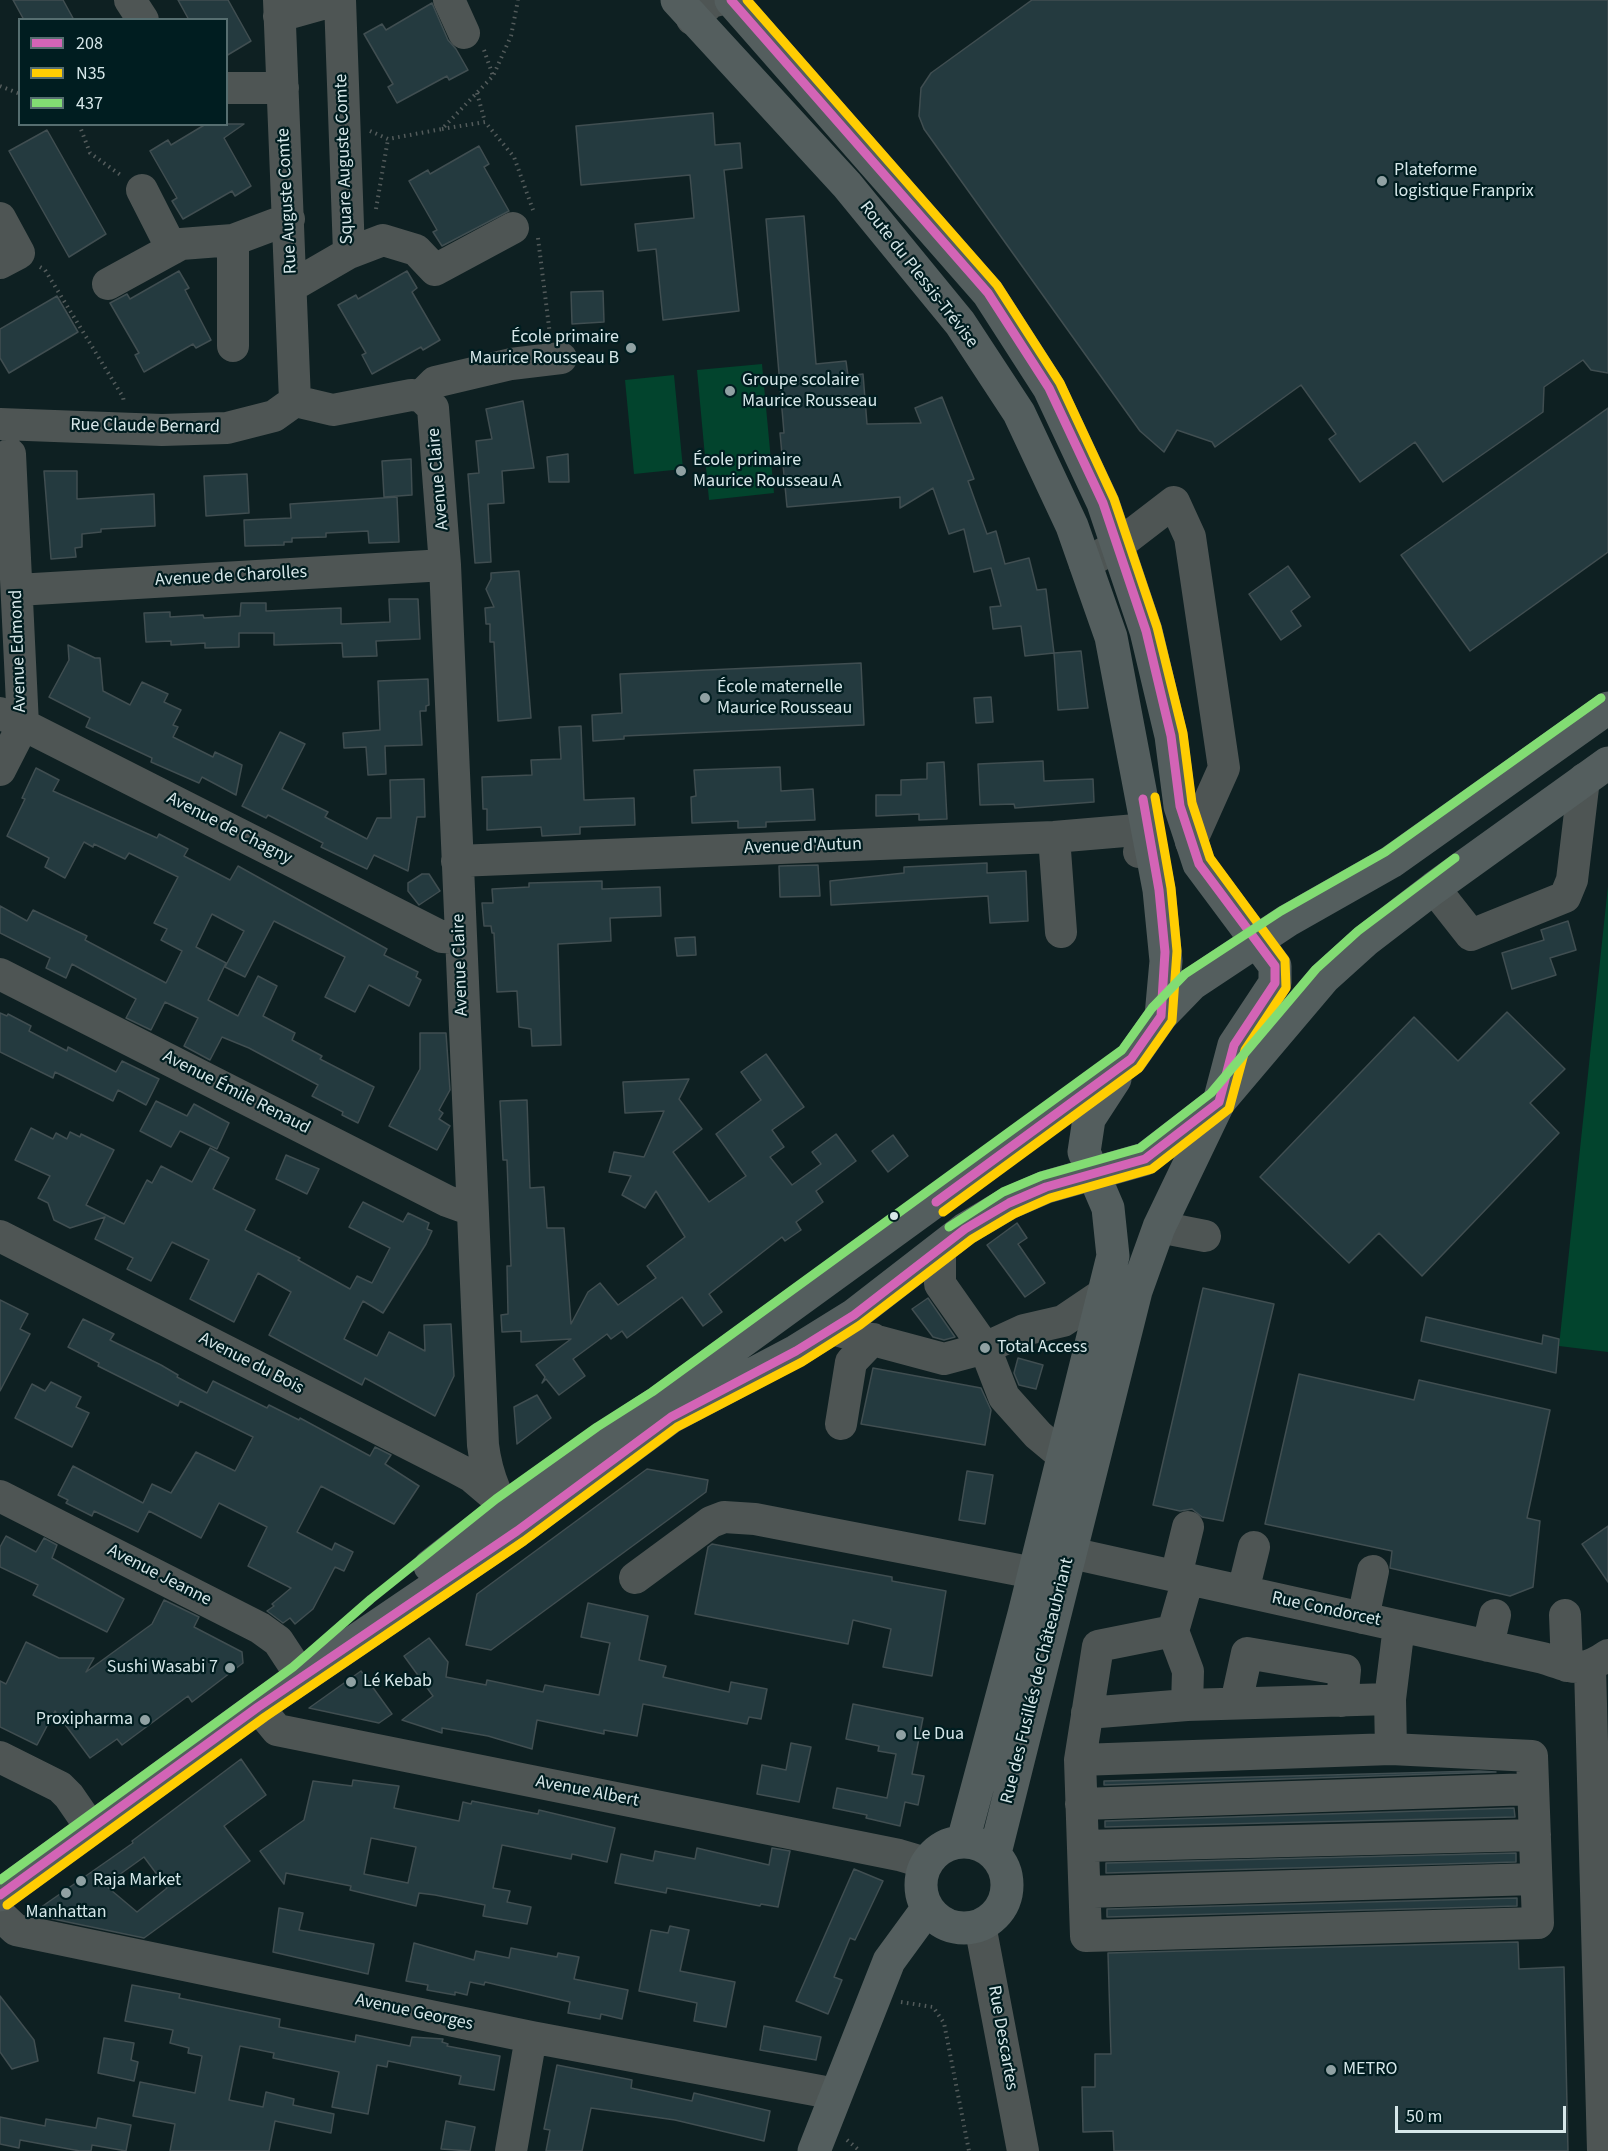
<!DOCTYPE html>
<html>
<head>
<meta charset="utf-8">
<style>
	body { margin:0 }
	#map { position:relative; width:1608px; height:2151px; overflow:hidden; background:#0e2022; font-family:"Source Sans 3",sans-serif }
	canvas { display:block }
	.legend { position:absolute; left:18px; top:18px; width:210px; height:108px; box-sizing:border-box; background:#001d20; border:2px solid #566e70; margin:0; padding:8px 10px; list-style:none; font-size:18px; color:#d6e7e9 }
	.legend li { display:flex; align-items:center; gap:12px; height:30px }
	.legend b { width:30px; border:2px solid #566e70 }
	.scale { position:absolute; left:1395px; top:2106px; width:171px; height:27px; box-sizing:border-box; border:3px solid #d6e7e9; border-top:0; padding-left:8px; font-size:18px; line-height:21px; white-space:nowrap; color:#d6e7e9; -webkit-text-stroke:4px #001d20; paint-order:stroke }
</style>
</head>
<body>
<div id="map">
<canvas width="1608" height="2151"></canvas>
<ul class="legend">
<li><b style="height:8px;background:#d364b6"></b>208</li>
<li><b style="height:8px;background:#ffcd02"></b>N35</li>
<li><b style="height:8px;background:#82dc73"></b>437</li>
</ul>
<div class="scale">50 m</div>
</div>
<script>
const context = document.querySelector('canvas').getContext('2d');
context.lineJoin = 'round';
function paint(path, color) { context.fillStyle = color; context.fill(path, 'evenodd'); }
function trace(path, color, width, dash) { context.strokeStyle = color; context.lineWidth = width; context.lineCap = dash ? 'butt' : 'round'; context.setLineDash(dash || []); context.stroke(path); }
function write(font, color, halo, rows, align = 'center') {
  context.font = font + ' "Source Sans 3",sans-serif'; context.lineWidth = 4.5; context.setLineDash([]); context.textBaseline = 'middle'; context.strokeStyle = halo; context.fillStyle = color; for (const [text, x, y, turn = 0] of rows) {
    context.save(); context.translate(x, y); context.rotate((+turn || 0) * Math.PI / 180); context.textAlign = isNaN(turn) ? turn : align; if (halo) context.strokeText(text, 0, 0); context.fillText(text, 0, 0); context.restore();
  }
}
paint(new Path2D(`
	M762,364L774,493L709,500L697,370Z
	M674,375L683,469L634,474L625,380Z
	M1608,886V1352L1559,1346Z`), '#02442d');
const building = new Path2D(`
	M13,0H63L74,20H24Z
	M178,0H228L251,41L226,56V20H189Z
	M1032,0H1608V373L1591,370L1583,360L1544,387L1543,412L1443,482L1415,442L1360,482L1329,439L1336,434L1301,385L1215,447L1212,442L1177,430L1164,452L1140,431L924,129L919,116L921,88L931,73Z
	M432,3L448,40L456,49L468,70L449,80L447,76L397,103L388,87L393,84L364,34L382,24L386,30Z
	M713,113L715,145L740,143L742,168L724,170L739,311L663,320L656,249L638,251L635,224L694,218L690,175L581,185L576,126Z
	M206,124H244L224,138L251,186L235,196L232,191L183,219L172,201L177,198L150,151L168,140L171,145Z
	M47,130L106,234L69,257L9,151Z
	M479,146L489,164L484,167L509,211L442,246L433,232L437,230L409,181L428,170L430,174Z
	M804,216L816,364L846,361L848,376L863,374L867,424L921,423L915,408L942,397L974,479L968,481L987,534L996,531L1005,564L1029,558L1037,590L1046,589L1054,653L1081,651L1088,708L1058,710L1054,653L1025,656L1021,626L993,629L990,607L1001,606L991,568L974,572L964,529L949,534L933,488L900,508V497L787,507L780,433H784L766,219Z
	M179,271L189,288L185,290L211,340L196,348L193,344L144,372L135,355L139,353L110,303L127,294L130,299Z
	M407,271L417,288L412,292L440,340L423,350L421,347L372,374L362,355L366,353L338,305L356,295L358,299Z
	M603,291L604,322L572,324L571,292Z
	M57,296L78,332L9,373L0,358V329Z
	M523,401L534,468L502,471L504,503L488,504L491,562L475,563L468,474L479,473L476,441L492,439L486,409Z
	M1608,408V552L1470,651L1401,555Z
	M568,454L569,482H549L547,457Z
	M411,459L412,495L384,497L382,461Z
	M44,471H77V499L154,494L155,526L101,529V532L82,534V547L75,548L76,557L51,559Z
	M247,474L249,513L206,516L204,476Z
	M397,497L399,542L369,543L368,531L326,533V537L292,538V542H284V545L245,546L244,520L291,518L290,504Z
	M1288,566L1310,597L1291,611L1301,626L1281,640L1249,594Z
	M519,571L531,718L498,721L494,642H490V624H486L485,608L494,607L486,589L491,579V573Z
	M389,599H418L420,639L376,641L377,656L343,657L342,643L274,645V633H239V647L205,648V643L171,645V641L146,642L144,613L170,612V617L203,615L204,618L240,616L241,603H266V611L341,608V624L390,622Z
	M68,645L95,658H100L103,691L130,705L142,682L168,694L164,702L181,710L173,725L178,727L173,737L213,757L215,752L242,765L236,795L202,777L199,783L151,762L152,758L86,727L90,718L49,697L69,660Z
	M861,663L864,725L624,736V739L593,741L592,715L622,713L620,674Z
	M428,679L429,705L426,706V711H420L422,745L385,746L386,774L368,775L366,747L344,748L343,733L380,730L378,681Z
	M991,697L993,722L976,723L974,698Z
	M581,726L584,800L634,798L635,825L580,827V834L542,836L541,827L487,830V809H483L482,777L532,775L531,760L561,759L559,727Z
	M280,732L305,744L282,789L328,812L325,817L367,839L377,818H391L390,780L424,779L425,817H417L408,871L374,855L367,869L321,847L323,843L268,815L266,818L242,806Z
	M1043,761L1044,781L1093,779L1094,802L1015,808L1014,804L980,805L978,764Z
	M944,762L947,819L919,820V814L876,816V795H901V780L927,779V763Z
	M780,767L781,791L813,789L815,820L766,822V827L738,828V821L692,823L691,797L696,796L694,770Z
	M36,768L59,780L53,791L157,838L159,834L188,849L184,856L230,880L238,866L387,949L384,955L418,972L416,977L421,980L409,1006L369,985L355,1012L325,997L345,957L274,921L245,977L225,967L244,931L212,914L196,947L226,963L208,1000L238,1016L258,976L277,986L263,1016L295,1033L292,1040L322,1056L320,1059L374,1087L358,1123L342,1115L343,1112L312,1096L318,1085L249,1048L222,1037L210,1060L184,1046L198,1018L165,1002L151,1030L126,1018L136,999L72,964L66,978L46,968L50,958L0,933V906L27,921L33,910L87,936L85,940L166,983L182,951L161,940L167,929L154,923L178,877L129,853L125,859L94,844L93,847L84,842L65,878L45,867L49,858L7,836L25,799L22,798Z
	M987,863V873L1026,871L1028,921L990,923L988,896L831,905L830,881L904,873V867Z
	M818,865L820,896L780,897L779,866Z
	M422,874H429L440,891L419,905L408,891V883Z
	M602,881V889L660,887L661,916L610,918L611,941L558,944L561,1045L532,1046L531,1029L519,1027L517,991L497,992L494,933H492L491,926H484L482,903H493L492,889L529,887V883Z
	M1568,921L1576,950L1550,958L1556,975L1512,989L1502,953L1544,940L1541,930Z
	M695,937L696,955L677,956L675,938Z
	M1507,1012L1565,1069L1530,1103L1559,1133L1422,1276L1379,1233L1349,1263L1260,1177L1414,1017L1458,1061Z
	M0,1013L7,1016L8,1014L31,1026L29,1031L67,1051L68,1047L116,1072L122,1061L159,1079L146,1105L118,1090L113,1101L55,1072L53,1078L0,1052Z
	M420,1033H446L450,1090L439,1110L443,1113L439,1119L450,1126L437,1150L389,1126L420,1069Z
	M766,1054L804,1107L772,1130L784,1147L770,1157L792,1185L821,1164L812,1152L836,1134L856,1161L816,1191L823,1202L796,1222L801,1230L785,1241L782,1237L709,1294L722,1312L703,1326L682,1297L627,1338L622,1331L611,1339L607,1334L573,1359L585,1376L559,1395L546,1379L542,1383L545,1377L536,1365L571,1339L521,1342V1331L502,1332L501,1315L508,1314L507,1266H511L507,1160H503L500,1101L527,1100L530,1188L544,1187L547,1228H564L571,1324L588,1292L600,1283L618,1305L656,1278L647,1266L685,1237L656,1191L645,1208L622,1195L631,1176L609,1172L614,1152L644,1157L664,1111L625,1113L623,1082L689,1079L679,1099L702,1129L673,1152L709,1202L746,1176L716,1134L761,1100L741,1072Z
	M156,1101L187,1116L194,1104L229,1123L217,1149L180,1131L171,1147L140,1131Z
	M31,1128L53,1139L56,1133L67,1139L70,1132L80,1137L81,1134L114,1150L86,1205L124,1224L147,1180L152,1183L161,1166L192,1182L210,1148L229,1158L213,1189L255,1210L245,1230L300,1258L298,1260L350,1289L357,1276L372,1283L390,1248L349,1227L363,1202L403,1222L408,1213L429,1223L427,1229L432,1231L426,1244L383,1313L363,1301L344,1339L377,1356L389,1332L425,1351L424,1325L451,1324L454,1376L435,1416L365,1378L362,1385L269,1335L291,1292L258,1273L234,1322L190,1299L209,1260L172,1242L151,1281L127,1269L133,1258L95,1239L105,1217L70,1228L54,1220L48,1203L38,1198L50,1176L15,1160Z
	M893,1135L908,1156L888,1172L872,1151Z
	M286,1155L319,1169L307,1194L276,1179Z
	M1017,1223L1027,1238L1018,1244L1045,1283L1025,1297L987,1245Z
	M1203,1288L1274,1304L1223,1521L1202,1517L1192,1509L1180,1511L1153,1505Z
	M928,1298L955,1337L944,1340L933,1337L912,1309Z
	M0,1300L28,1314L20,1329L30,1334L0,1391Z
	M1426,1317L1542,1344L1543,1335L1559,1339L1556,1373L1421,1341Z
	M83,1319L114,1334L110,1340L161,1365L178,1375L177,1377L207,1393L213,1381L267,1408L269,1405L299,1420L300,1418L370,1456L375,1447L391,1455L385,1464L419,1486L394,1524L321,1486L297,1532L332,1550L335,1543L353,1552L344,1571L335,1567L313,1609L295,1624L290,1618L283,1623L267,1611L274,1606L272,1604L291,1588L248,1566L267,1527L219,1503L201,1538L149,1511L138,1532L94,1511L92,1516L66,1503L68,1500L58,1495L73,1466L143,1503L152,1484L171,1493L196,1452L235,1471L253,1437L180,1401L178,1406L98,1366L99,1363L68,1347Z
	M1018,1358L1043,1365L1036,1389L1019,1385L1014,1373Z
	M873,1368L981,1388L991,1410L985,1445L861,1424Z
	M1299,1374L1414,1400L1419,1380L1550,1410L1527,1518L1540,1521L1533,1587L1510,1596L1390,1568L1392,1551L1265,1524Z
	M51,1382L81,1397L76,1407L89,1413L72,1447L15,1418L32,1384L45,1391Z
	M537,1395L551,1418L517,1444L514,1407Z
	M647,1469L708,1480L706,1492L491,1650L466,1645L477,1594Z
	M967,1471L993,1475L985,1524L959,1520Z
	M1608,1526V1582L1582,1544Z
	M6,1536L36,1552L44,1538L57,1545L52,1558L124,1599L107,1632L33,1595L38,1585L0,1567V1547Z
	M712,1544L892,1577V1581L946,1591L932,1676L883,1667L891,1629L853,1620L848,1644L695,1614L708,1547Z
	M164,1600L199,1617L194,1627L242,1652L243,1663L192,1702L188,1696L122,1745L117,1739L90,1758L55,1711L37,1745L0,1727V1681L6,1684L26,1642L59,1658H94L86,1672L152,1624Z
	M588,1603L648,1616L639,1660L666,1666L663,1677L729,1692L731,1682L767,1689L761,1719L749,1717L747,1724L643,1704L637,1736L604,1730V1734L537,1720L532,1749L488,1736L442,1728V1733L402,1720L433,1696L404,1656L429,1638L448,1662L446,1677L486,1685L487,1680L543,1692L545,1685L599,1695L610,1643L581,1637Z
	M361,1671L392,1714L379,1723L309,1708Z
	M853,1704L923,1718L912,1774L924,1776L918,1805L905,1802L900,1826L866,1818L867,1815L833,1808L837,1788L887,1798L896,1754L878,1751L879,1746L846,1739Z
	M791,1743L811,1747L799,1802L757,1794L762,1765L786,1770Z
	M241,1759L266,1795L224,1826L250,1861L144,1938L39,1916L37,1910L133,1843L132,1841ZM144,1857L167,1888L137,1912L105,1885Z
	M1479,1771L1496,1772L1104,1785V1781Z
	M353,1780L399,1786L394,1808L459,1821L463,1802L471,1804L472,1801L538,1814L539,1810L615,1828L607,1862L572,1854L571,1859L502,1845L493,1888L510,1891L507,1902L531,1907L527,1924L483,1916L485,1905L435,1895L419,1893L416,1906L350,1890L351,1886L286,1873L284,1884L260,1851L304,1820L313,1781L352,1786ZM371,1838L416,1847L408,1883L364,1874Z
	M1514,1808L1515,1817L1105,1827V1821Z
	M697,1848L769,1865L772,1848L790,1851L778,1907L761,1904L760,1906L667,1888L666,1893L615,1883L621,1854L653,1861L655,1851L695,1859Z
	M1516,1853V1862L1106,1873V1863Z
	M854,1869L883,1881L855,1940L850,1938L834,1977L842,1980L828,2014L796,2001Z
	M1517,1898V1906L1107,1917V1909Z
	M279,1908L303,1913L299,1930L374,1944L368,1974L273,1952Z
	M670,1926L689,1930L680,1971L735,1982L726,2027L694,2021L697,2003L639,1991L651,1930L668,1933Z
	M1518,1942L1519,1969L1564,1967L1568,2151H1114L1113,2131L1083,2132L1082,2087H1095V2054H1111L1108,1953Z
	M414,1943L474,1960L476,1951L509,1958L511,1948L557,1957L558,1953L579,1957L574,1979L628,1990L622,2019L601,2014L600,2019L568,2013L570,2002L485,1982L484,1985L470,1982L467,1995L455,1992V1995L427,1990L428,1985L406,1981Z
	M132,1985L180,1994L179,1998L280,2019L279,2027L355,2042L356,2035L410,2046L412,2037L443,2039L442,2042L448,2044L447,2046L500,2056L494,2090L459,2084L461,2076L388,2061L387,2067L377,2065L368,2114L332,2107L339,2072L273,2058L274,2053L240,2046L229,2100L263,2107L266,2092L294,2099L293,2105L334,2114L331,2133L275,2121L269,2151H170L175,2124L133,2116L140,2082L195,2093L202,2056L188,2053L189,2048L170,2043L173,2030L125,2021Z
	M0,1996L34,2040L38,2061L12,2069L0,2052Z
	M764,2026L821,2037L816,2060L760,2050Z
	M104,2038L134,2043L131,2060L138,2062L134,2081L98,2073Z
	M557,2065L632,2080L631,2088L692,2101L694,2093L770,2111L764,2141L675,2120L591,2108L582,2151H546L550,2130L544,2129Z
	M0,2117L45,2126L46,2119L96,2128L98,2118L131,2125L126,2151L92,2145L91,2151H80L20,2140L19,2148L0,2144Z
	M446,2121L475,2127L470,2151L441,2149Z`);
paint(building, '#243a3f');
trace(building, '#404e51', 1.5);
trace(new Path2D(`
	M484,50L493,76
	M0,86L20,94
	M477,93L485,122
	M79,124L90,153L122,176
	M442,129L485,122L514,157L533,210
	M370,131L388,139L442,129L493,76L511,36L518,0
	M376,209L388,139
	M538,238L550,335
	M40,267L45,270L123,397L124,402
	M901,2002L933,2007L944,2023L969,2151
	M847,2140L860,2151`), '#535b5b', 4, [1.5, 4.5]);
trace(new Path2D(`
	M130,0L143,20
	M279,0L295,401
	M449,0L464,33
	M279,16L336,0
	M692,19L711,2L719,0
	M226,88H283
	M142,190L172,249
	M0,218L19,253L0,263
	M233,240V346
	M349,253L383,240L416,250L435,270L513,228
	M108,284L181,244L233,240L289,219
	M292,286L349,253L340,0
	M421,396L433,408L445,565L483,1445C487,1478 499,1503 517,1530
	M295,401L333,410L411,395L421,396L435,382L511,364L561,358
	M0,424L162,430L227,428L274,416L295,401
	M1085,564L1118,545L1174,502L1190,537L1224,768L1191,842
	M17,590L445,565
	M0,713L442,937L460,938
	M0,770L23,725L10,454
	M1054,837L1061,932
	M457,861L1054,837L1148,829L1139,852
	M1434,888L1471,935L1565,897L1572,880L1584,779
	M0,974L447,1201L472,1210
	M1159,1227L1205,1236
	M0,1236L454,1467L471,1476L497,1498
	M940,1249V1284L985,1348L1024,1330L1063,1321L1103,1294
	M832,1329L944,1359L985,1348L1004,1397L1038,1435L1062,1455
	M841,1424L851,1362L873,1339
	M0,1496L260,1628L278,1641L301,1676
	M1044,1547L1543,1658C1572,1667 1581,1674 1608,1655
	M1176,1576L1188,1527
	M635,1578L711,1522L724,1517L755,1519L1034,1573
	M1188,1579L1173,1631L1098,1646L1080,1760L1086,1936L1538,1923L1532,1756L1391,1749L1390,1699L1399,1626
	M1243,1591L1254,1547
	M1565,1615L1567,1666
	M1363,1618L1373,1571
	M1488,1646L1495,1615
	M1590,1667L1603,2151
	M1236,1703L1247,1653L1345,1670L1342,1701
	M1187,1705L1390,1699
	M258,1707L277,1730L899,1855L926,1863
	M1087,1713L1187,1705L1188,1671L1173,1631
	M0,1757L60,1787L69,1796L91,1828
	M1080,1760L1391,1749
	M1081,1804L1533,1789
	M1083,1846L1535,1835
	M1085,1892L1536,1879
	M0,1915L16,1930L531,2037L836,2094
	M980,1925L1023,2151
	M511,2151L531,2037`), '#4e5554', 32);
trace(new Path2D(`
	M677,0L847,185L960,323L1019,413L1072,526L1111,637L1159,890L1166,961L1161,1016
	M731,0L988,293L1049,388L1103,503L1146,631L1171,736L1180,806L1199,864L1275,966V983L1234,1045L1219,1102L1159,1227L1136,1291L995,1853
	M430,1566C504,1508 579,1453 659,1402L1131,1059L1161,1016L1192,984L1287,921L1391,862L1608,708
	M963,1841L1024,1614L1113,1256L1108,1208L1084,1152L1089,1119L1115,1079
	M921 1885a43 43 0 1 1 86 0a43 43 0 1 1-86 0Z
	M0,1895L258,1707L517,1531L671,1417L796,1351L854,1315L965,1229L1009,1203L1046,1187L1145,1159L1219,1102L1324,978L1365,941L1434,888L1608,763
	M814,2151L889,1961L927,1909`), '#545e5e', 33);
trace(new Path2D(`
	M731,0L988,293L1049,388L1103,503L1146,631L1171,736L1180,806L1199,864L1275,966V983L1234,1045L1219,1102
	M1143,799L1159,890L1165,952L1161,1016
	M936,1202L1131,1059L1161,1016
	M0,1895L258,1707L517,1531L671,1417L796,1351L854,1315L965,1229L1009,1203L1046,1187L1145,1159L1219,1102`), '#d364b6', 9);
trace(new Path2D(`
	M943,1212L1139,1068L1172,1021L1177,951L1171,888L1155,797
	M7,1905L265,1717L524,1541L677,1427L802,1362L860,1325L972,1239L1014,1214L1050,1198L1152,1169L1229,1109L1245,1050L1286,988L1285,960L1210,858L1192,803L1183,733L1157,627L1114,499L1060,383L997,285L747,0`), '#ffcd02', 9);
trace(new Path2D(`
	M949,1227L1003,1192L1041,1176L1140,1148L1211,1093L1316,969L1358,931L1455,858
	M0,1880L293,1667L371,1599L496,1499L597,1427L652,1392L1122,1050L1152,1008L1185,974L1281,911L1385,852L1601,698`), '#82dc73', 9);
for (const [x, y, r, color] of [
	[1382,181,6,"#90a1a3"],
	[631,348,6,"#90a1a3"],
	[730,391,6,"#90a1a3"],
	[681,471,6,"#90a1a3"],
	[705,698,6,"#90a1a3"],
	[894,1216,5,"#d6e7e9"],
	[985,1348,6,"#90a1a3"],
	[230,1668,6,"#90a1a3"],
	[351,1682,6,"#90a1a3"],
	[145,1720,6,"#90a1a3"],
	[901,1735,6,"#90a1a3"],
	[81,1881,6,"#90a1a3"],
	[66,1893,6,"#90a1a3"],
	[1331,2070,6,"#90a1a3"]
]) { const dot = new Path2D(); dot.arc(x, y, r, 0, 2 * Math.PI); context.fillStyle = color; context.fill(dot); trace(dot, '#001d20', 2); }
write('18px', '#d6e7e9', '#001d20', [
	["Square Auguste Comte",345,159,-92],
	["Rue Auguste Comte",288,201,-93],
	["Route du Plessis-Trévise",918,275,52],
	["Rue Claude Bernard",145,427,1],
	["Avenue Claire",439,479,-95],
	["Avenue de Charolles",231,577,-3],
	["Avenue Edmond",19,651,-92],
	["Avenue de Chagny",229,829,27],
	["Avenue d'Autun",803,847,-2],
	["Avenue Claire",461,965,-92],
	["Avenue Émile Renaud",236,1093,27],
	["Avenue du Bois",251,1364,27],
	["Avenue Jeanne",159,1576,27],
	["Rue Condorcet",1326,1610,12],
	["Rue des Fusillés de Châteaubriant",1038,1681,-76],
	["Avenue Albert",587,1792,11],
	["Avenue Georges",414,2013,12],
	["Rue Descartes",1002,2038,80]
]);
write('18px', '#d6e7e9', '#001d20', [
	["Plateforme",1394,171],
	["logistique Franprix",1394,192],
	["École primaire",619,338,"right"],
	["Maurice Rousseau B",619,359,"right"],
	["Groupe scolaire",742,381],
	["Maurice Rousseau",742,402],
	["École primaire",693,461],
	["Maurice Rousseau A",693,482],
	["École maternelle",717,688],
	["Maurice Rousseau",717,709],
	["Total Access",997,1348],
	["Sushi Wasabi 7",218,1668,"right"],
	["Lé Kebab",363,1682],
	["Proxipharma",133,1720,"right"],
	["Le Dua",913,1735],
	["Raja Market",93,1881],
	["Manhattan",66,1913,"center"],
	["METRO",1343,2070]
], 'left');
</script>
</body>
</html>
